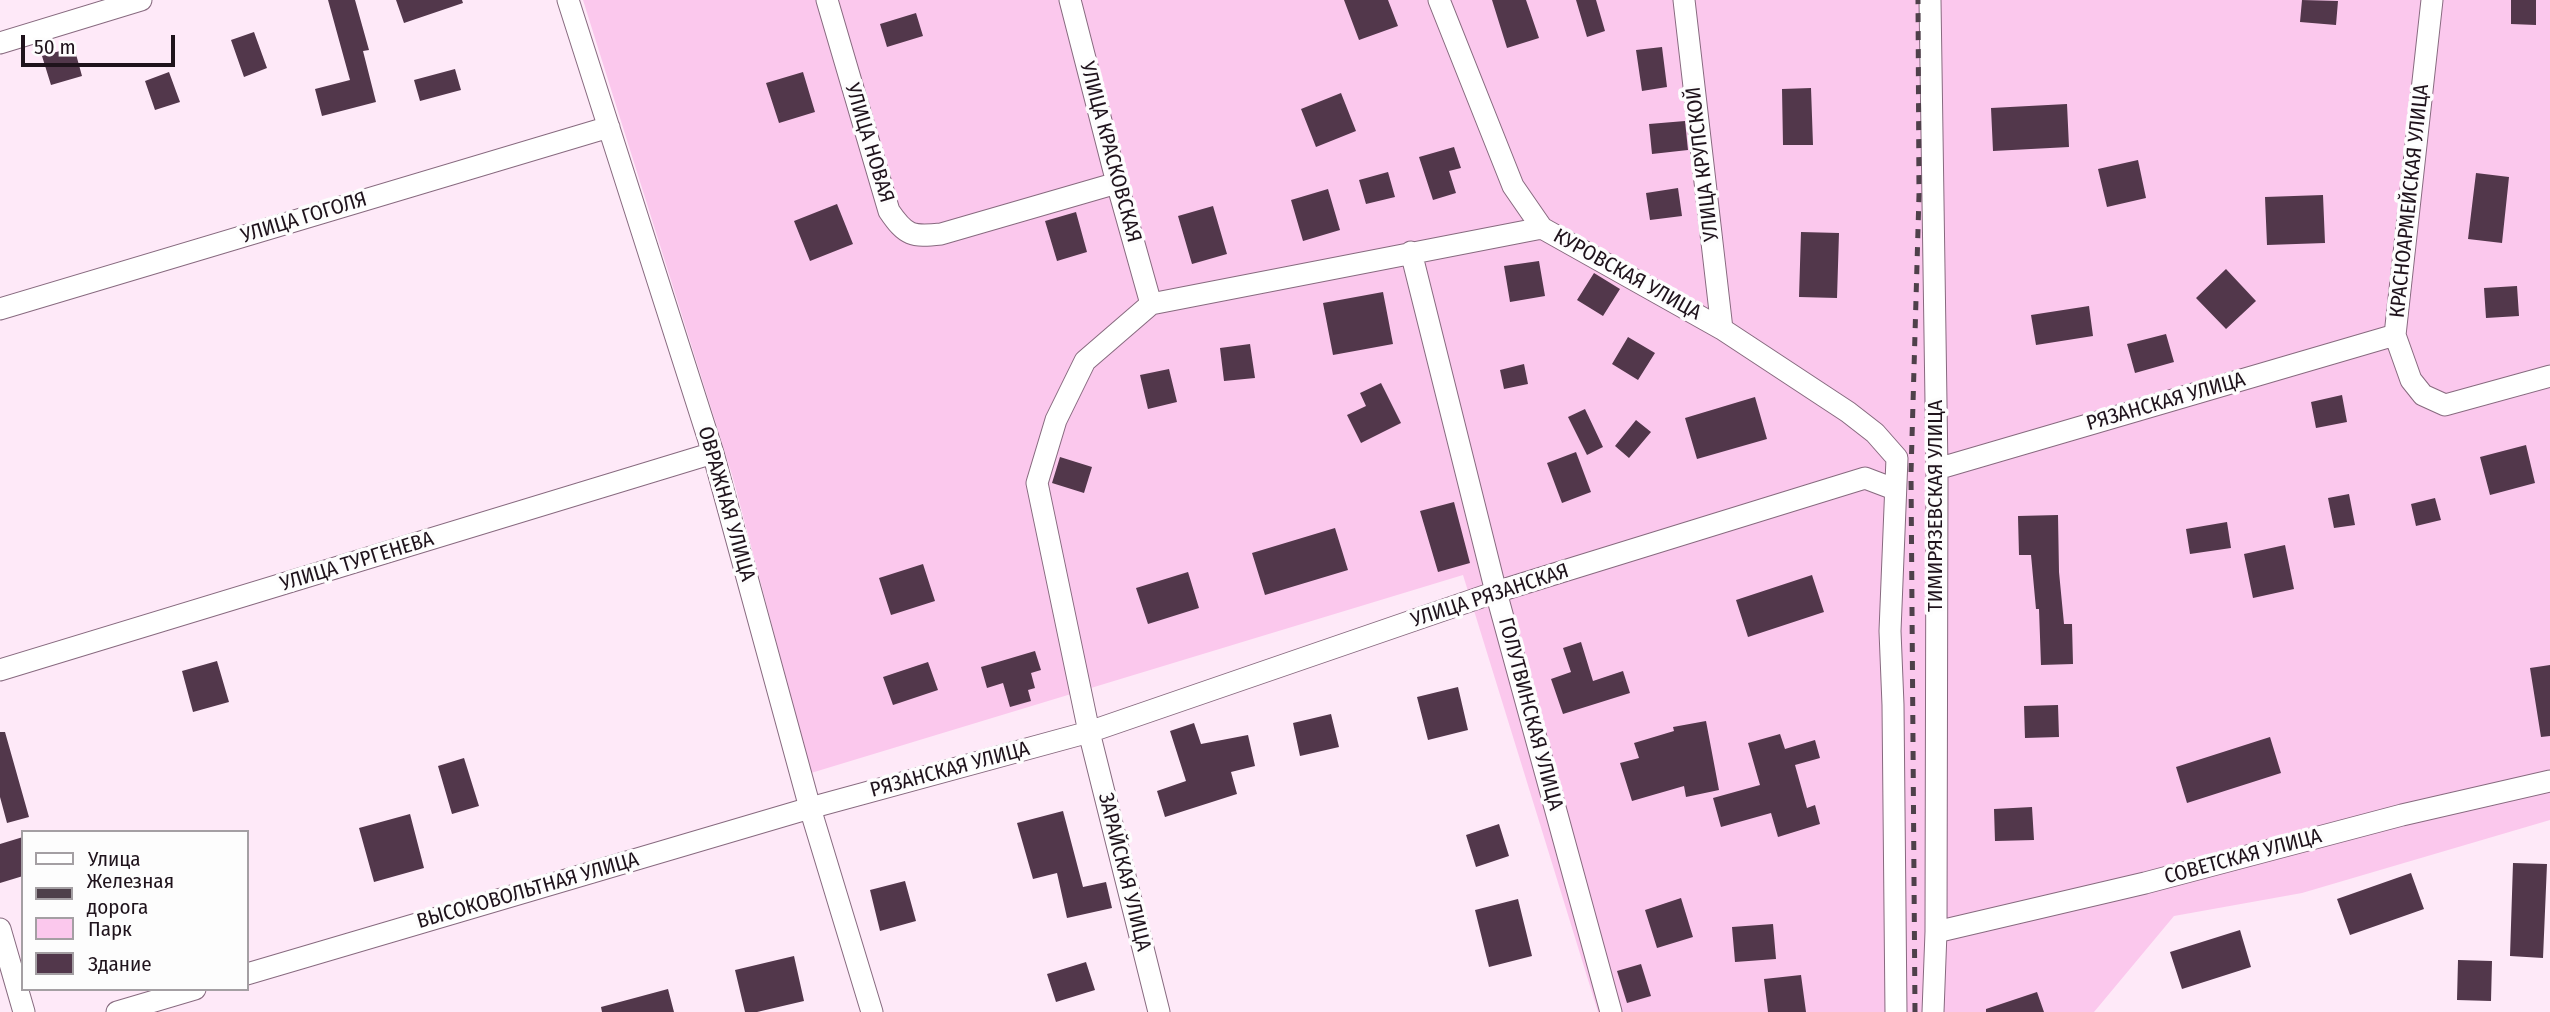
<!DOCTYPE html>
<html>
<head>
<meta charset="utf-8">
<style>
	body { margin:0 }
	#map { position:relative; width:2550px; height:1012px; overflow:hidden; background:#fee9f8; font-family:"Fira Sans Condensed",sans-serif }
	canvas { display:block }
	.legend { position:absolute; left:21px; top:830px; width:228px; height:161px; box-sizing:border-box; background:#fdfdfd; border:2px solid #a49fa3; margin:0; padding:9px 12px; list-style:none; font-size:21px; color:#1f131c }
	.legend li { display:flex; align-items:center; gap:14px; height:35px }
	.legend b { width:35px; border:2px solid #a49fa3 }
	.scale { position:absolute; left:21px; top:35px; width:154px; height:32px; box-sizing:border-box; border:4px solid #1f131c; border-top:0; padding-left:9px; font-size:21px; line-height:24px; white-space:nowrap; color:#1f131c; -webkit-text-stroke:5px #fdfdfd; paint-order:stroke }
</style>
</head>
<body>
<div id="map">
<canvas width="2550" height="1012"></canvas>
<ul class="legend">
<li><b style="height:9px;background:#fff"></b>Улица</li>
<li><b style="height:9px;background:#4e404a"></b>Железная дорога</li>
<li><b style="height:19px;background:#fbc8ed"></b>Парк</li>
<li><b style="height:19px;background:#52374b"></b>Здание</li>
</ul>
<div class="scale">50 m</div>
</div>
<script>
const context = document.querySelector('canvas').getContext('2d');
context.lineJoin = 'round';
function paint(path, color) { context.fillStyle = color; context.fill(path, 'evenodd'); }
function trace(path, color, width, dash) { context.strokeStyle = color; context.lineWidth = width; context.lineCap = dash ? 'butt' : 'round'; context.setLineDash(dash || []); context.stroke(path); }
function write(font, color, halo, rows, align = 'center') {
  context.font = font + ' "Fira Sans Condensed",sans-serif'; context.lineWidth = 7; context.setLineDash([]); context.textBaseline = 'middle'; context.strokeStyle = halo; context.fillStyle = color; for (const [text, x, y, turn = 0] of rows) {
    context.save(); context.translate(x, y); context.rotate((+turn || 0) * Math.PI / 180); context.textAlign = isNaN(turn) ? turn : align; if (halo) context.strokeText(text, 0, 0); context.fillText(text, 0, 0); context.restore();
  }
}
paint(new Path2D(`
	M583,0H2550V820L2302,893L2174,916L2094,1012H1598L1463,575L811,773L733,478Z`), '#fbc8ed');
paint(new Path2D(`
	M328,0H355L369,50L363,51L376,102L322,116L315,89L350,80Z
	M396,0H462L463,3L404,23Z
	M1344,0H1388L1398,26L1359,40Z
	M1492,0H1526L1539,38L1507,48Z
	M1576,0H1596L1605,31L1587,37Z
	M2302,0L2338,1L2336,25L2300,22Z
	M2511,0H2536V25L2511,24Z
	M916,13L923,36L887,47L880,24Z
	M254,32L267,68L244,77L231,40Z
	M74,47L82,76L51,85L42,56Z
	M1662,47L1667,87L1642,91L1636,50Z
	M455,69L461,90L420,101L414,80Z
	M169,72L180,102L155,110L145,81Z
	M803,72L815,112L779,123L766,83Z
	M1811,88L1813,145H1783L1782,89Z
	M1341,93L1356,131L1316,147L1301,109Z
	M2067,104L2069,147L1993,151L1991,108Z
	M1685,121L1688,150L1652,154L1649,124Z
	M1454,147L1461,168L1449,171L1456,193L1433,200L1419,157Z
	M2138,160L2146,198L2107,207L2098,169Z
	M1388,172L1395,197L1366,204L1359,180Z
	M2476,173L2509,177L2502,243L2468,239Z
	M1678,188L1682,216L1650,220L1646,193Z
	M1328,189L1340,230L1303,241L1291,200Z
	M2323,195L2325,243L2267,245L2265,197Z
	M837,204L853,244L810,261L794,221Z
	M1213,206L1227,254L1192,264L1178,216Z
	M1076,212L1087,252L1057,261L1045,221Z
	M1801,232L1839,233L1837,298L1799,297Z
	M1539,261L1545,296L1510,302L1504,266Z
	M2226,269L2256,301L2226,329L2196,298Z
	M1594,273L1620,289L1603,316L1577,300Z
	M2517,286L2519,316L2486,318L2484,288Z
	M1383,292L1393,344L1333,355L1323,303Z
	M2089,306L2093,336L2036,345L2031,315Z
	M2166,334L2174,362L2135,373L2127,344Z
	M1628,337L1655,353L1638,380L1612,364Z
	M1250,344L1255,378L1224,381L1220,348Z
	M1524,364L1528,384L1504,389L1500,370Z
	M1169,369L1177,402L1148,409L1140,375Z
	M1381,383L1401,423L1361,443L1347,415L1366,406L1360,393Z
	M2342,395L2347,422L2316,428L2311,402Z
	M1755,397L1767,439L1697,459L1685,418Z
	M1585,409L1603,447L1587,455L1568,417Z
	M1636,420L1651,432L1629,458L1615,446Z
	M2526,445L2535,483L2490,495L2480,457Z
	M1576,452L1591,492L1562,503L1547,463Z
	M1060,457L1092,467L1084,493L1052,483Z
	M2349,494L2355,525L2334,528L2328,498Z
	M2435,498L2441,520L2416,526L2411,504Z
	M1454,502L1470,563L1438,572L1420,511Z
	M2058,515L2059,572L2064,624H2072L2073,664L2041,665L2039,609H2036L2031,555H2019L2018,516Z
	M2227,522L2231,548L2190,554L2186,529Z
	M1335,528L1348,570L1265,595L1252,553Z
	M2285,545L2294,589L2253,598L2244,554Z
	M923,564L935,601L891,615L879,578Z
	M1188,572L1199,608L1148,624L1136,588Z
	M1812,575L1824,612L1748,637L1736,600Z
	M1581,642L1593,681L1623,671L1630,693L1563,714L1551,679L1571,672L1563,648Z
	M1035,651L1041,670L1031,673L1035,688L1028,690L1031,701L1010,707L1003,683L987,688L981,667Z
	M217,661L229,702L193,712L182,671Z
	M928,662L938,690L893,705L883,677Z
	M2550,665V736L2541,737L2530,668Z
	M1458,687L1468,730L1428,740L1417,697Z
	M2058,705L2059,737L2025,738L2024,706Z
	M1331,714L1339,747L1300,756L1293,723Z
	M1706,721L1719,790L1686,797L1684,786L1632,801L1620,763L1639,758L1634,743L1674,731L1673,727Z
	M1194,723L1201,744L1248,735L1255,766L1231,772L1237,794L1165,817L1157,791L1186,781L1170,731Z
	M0,732H5L29,817L7,823L0,797Z
	M1780,734L1785,749L1815,740L1820,758L1795,765L1807,808L1815,805L1820,824L1778,837L1771,813L1721,827L1713,798L1760,785L1748,743Z
	M2270,737L2281,773L2187,803L2176,767Z
	M464,758L479,806L452,814L438,766Z
	M2032,807L2034,840L1995,841L1994,809Z
	M1063,811L1083,887L1106,882L1112,908L1067,918L1057,873L1033,879L1017,823Z
	M410,814L424,868L374,882L359,828Z
	M1499,824L1509,856L1476,867L1466,835Z
	M23,837V876L0,883V844Z
	M2513,863L2547,864L2543,958L2510,956Z
	M2411,873L2424,909L2350,935L2337,899Z
	M905,881L916,921L880,931L870,890Z
	M1681,898L1693,937L1657,948L1645,910Z
	M1518,899L1532,956L1489,967L1475,910Z
	M1773,924L1776,959L1735,962L1732,927Z
	M2240,930L2251,967L2182,989L2170,952Z
	M794,956L804,1001L757,1012H745L735,970Z
	M2458,960L2492,961L2491,1001L2457,1000Z
	M1086,962L1095,990L1056,1002L1047,974Z
	M1641,964L1651,996L1627,1003L1617,971Z
	M1801,975L1806,1012H1768L1764,979Z
	M668,989L674,1012H602L601,1007Z
	M2037,992L2044,1012H1986V1009Z`), '#52374b');
const minor = new Path2D(`
	M568,0L713,453L810,808L872,1012
	M827,0L889,211C906,236 912,237 941,234L1117,183
	M1070,0L1117,183L1151,304
	M1439,0L1513,186L1542,228
	M1684,0L1722,329
	M1930,0L1937,469L1936,932L1933,1012
	M2432,0L2395,335L2411,380L2423,395L2445,405L2550,376
	M0,43L141,0
	M1411,252L1496,592L1611,1012
	M0,309L609,127
	M1937,469L2395,335
	M0,670L713,453
	M0,929L24,1012
	M1936,932L2145,883L2402,815L2550,781
	M247,974L810,808L1089,732L1496,592L1839,486L1865,478L1894,489
	M117,1012L195,989
	M1159,1012L1089,732L1037,483L1056,420L1085,361L1151,304L1542,228L1722,329L1848,412L1875,433L1897,458L1890,631L1893,705L1896,1012`);
trace(minor, '#876a7f', 23);
trace(minor, '#fff', 21);
trace(new Path2D(`
	M1915,1012L1911,473L1919,195L1918,0`), '#4e404a', 5, [9, 9]);
write('21px', '#1f131c', '#fdfdfd', [
	["УЛИЦА НОВАЯ",869,143,73],
	["УЛИЦА КРАСКОВСКАЯ",1110,152,75],
	["УЛИЦА КРУПСКОЙ",1703,164,-97],
	["КРАСНОАРМЕЙСКАЯ УЛИЦА",2410,201,-84],
	["УЛИЦА ГОГОЛЯ",304,218,-17],
	["КУРОВСКАЯ УЛИЦА",1627,275,29],
	["РЯЗАНСКАЯ УЛИЦА",2166,402,-16],
	["ОВРАЖНАЯ УЛИЦА",726,504,74],
	["ТИМИРЯЗЕВСКАЯ УЛИЦА",1936,506,-90],
	["УЛИЦА ТУРГЕНЕВА",357,562,-17],
	["УЛИЦА РЯЗАНСКАЯ",1490,596,-18],
	["ГОЛУТВИНСКАЯ УЛИЦА",1530,714,75],
	["РЯЗАНСКАЯ УЛИЦА",950,770,-15],
	["СОВЕТСКАЯ УЛИЦА",2243,857,-15],
	["ЗАРАЙСКАЯ УЛИЦА",1124,872,76],
	["ВЫСОКОВОЛЬТНАЯ УЛИЦА",528,891,-16]
]);
</script>
</body>
</html>
